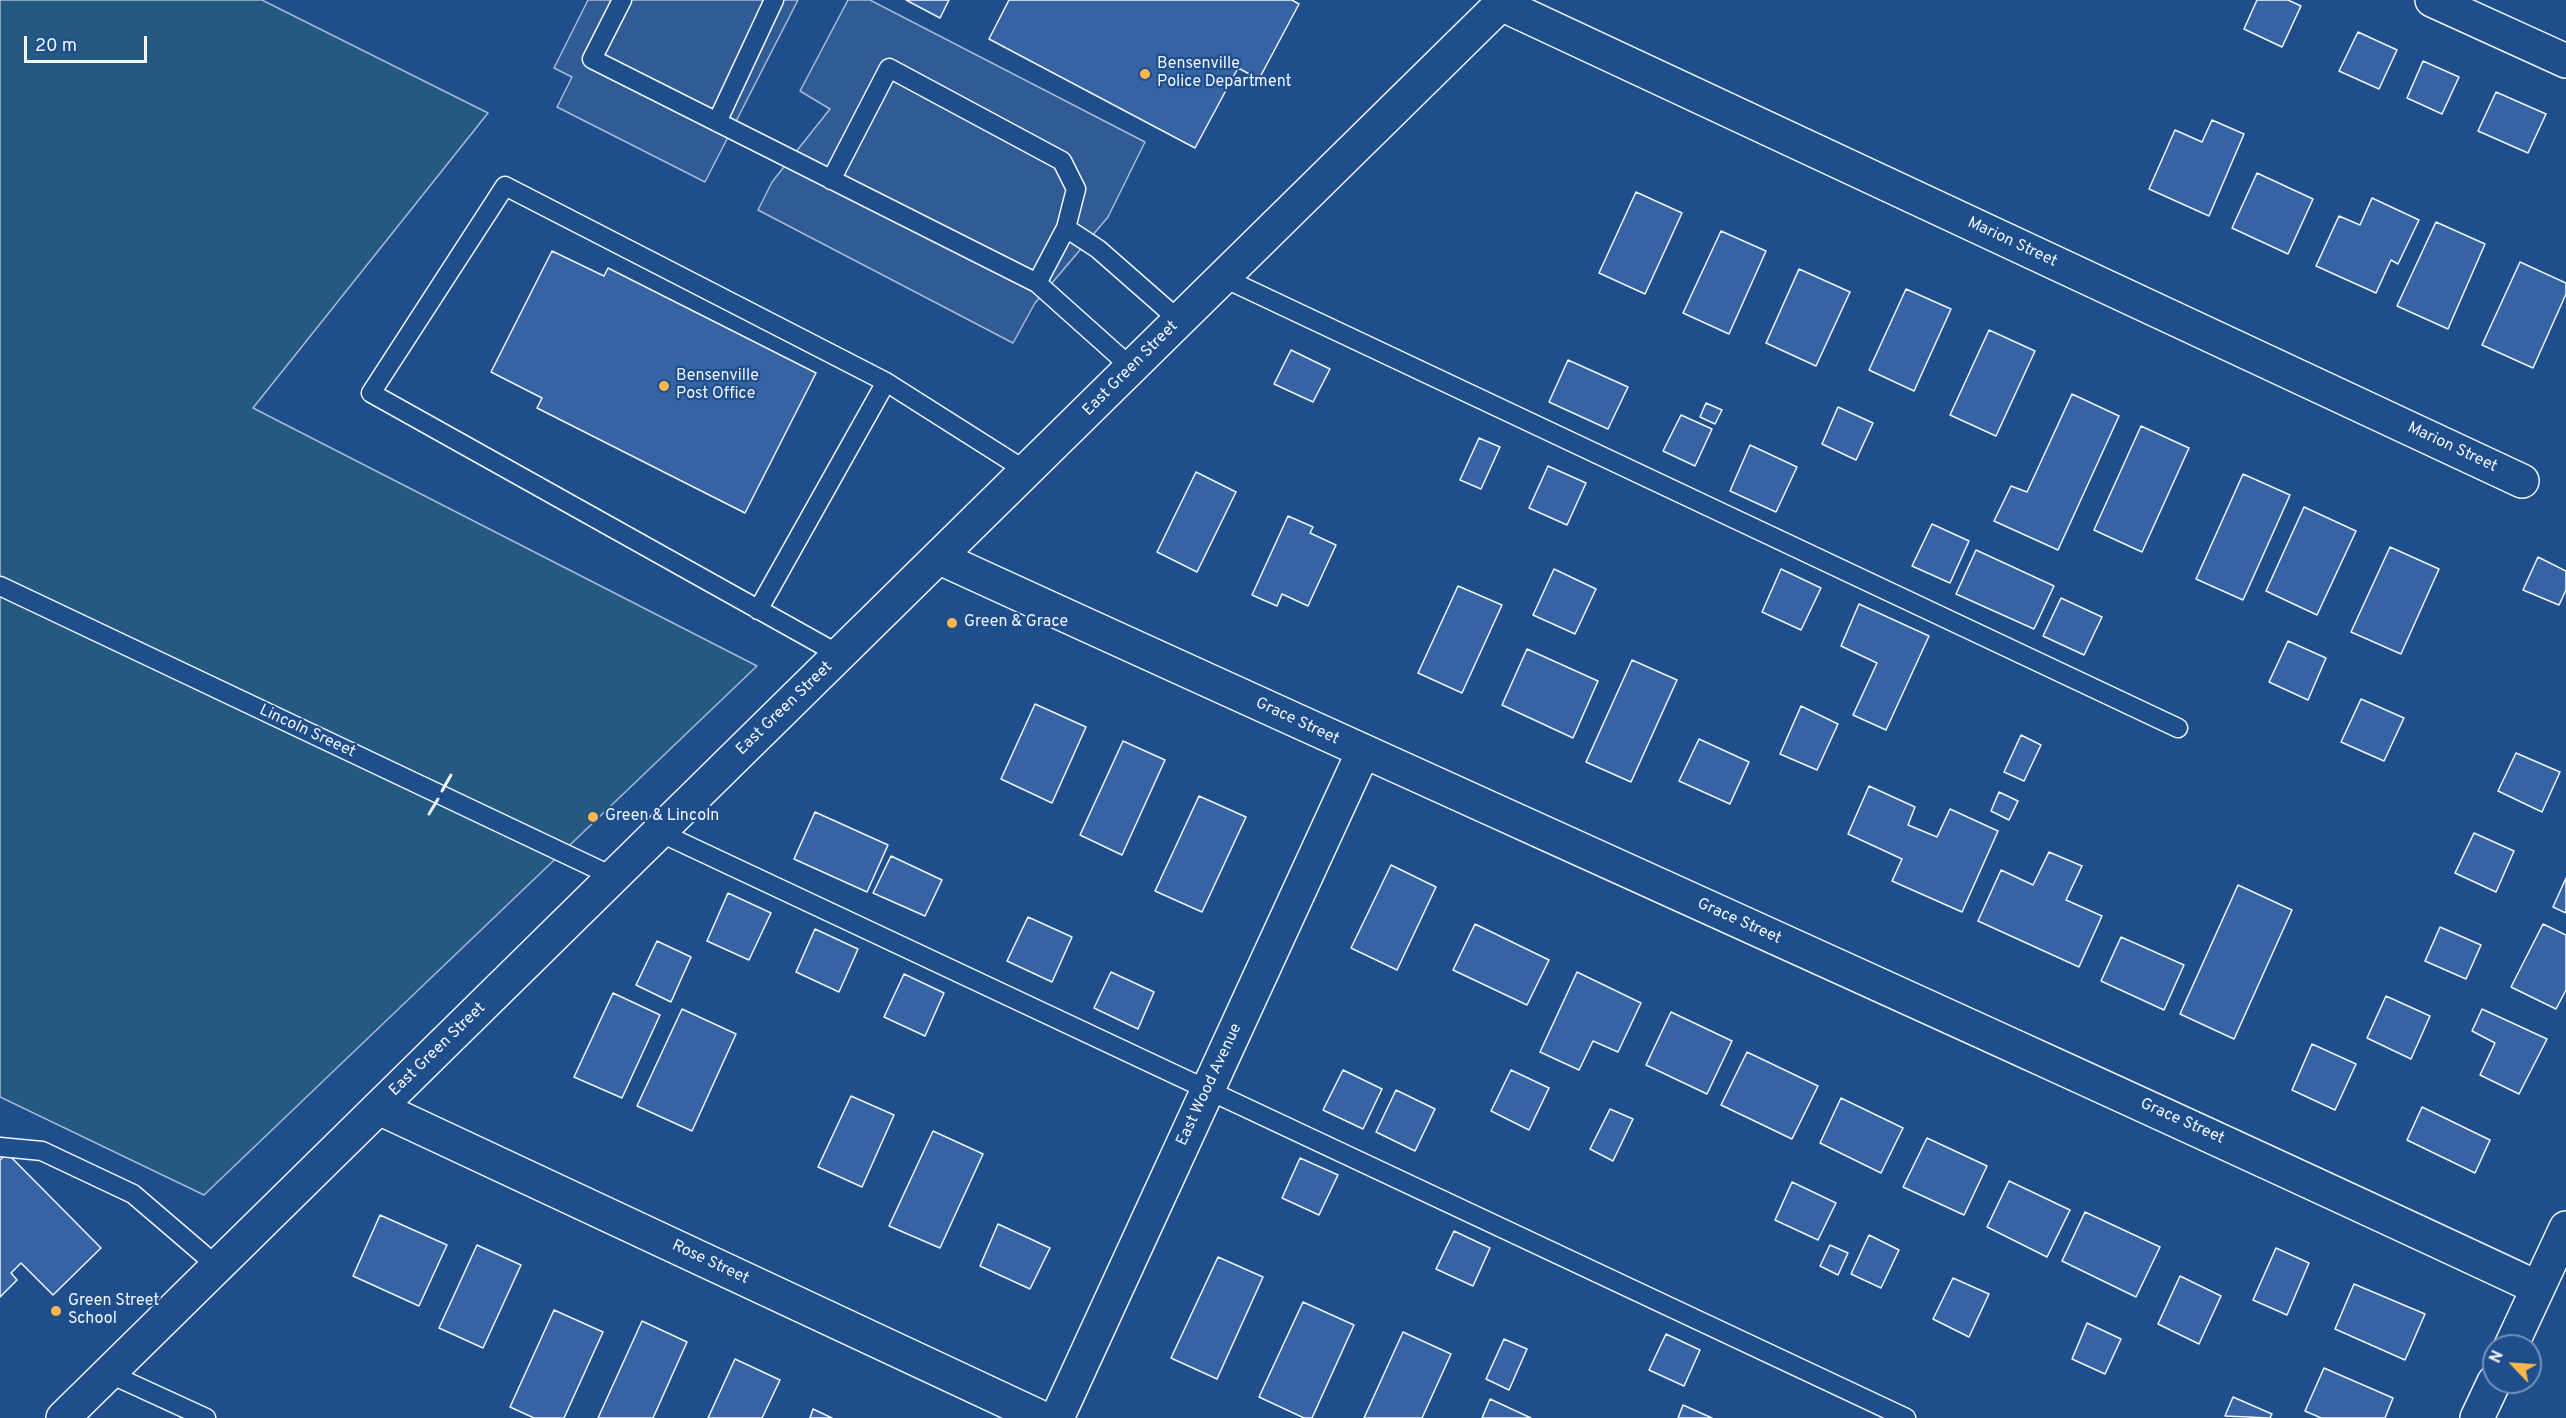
<!DOCTYPE html>
<html>
<head>
<meta charset="utf-8">
<style>
	body { margin:0 }
	#map { position:relative; width:2566px; height:1418px; overflow:hidden; background:#1f4e8c; font-family:Overpass,sans-serif }
	canvas { display:block }
	.north { position:absolute; left:2482px; top:1334px; width:60px; height:60px; box-sizing:border-box; background:#1f4e8c; border:2px solid #7391ba; border-radius:50%; rotate:295deg; font-size:16px; font-weight:700; line-height:24px; text-align:center; color:#f2f6ff }
	.north::after { content:''; display:block; margin:auto; width:21px; height:27px; background:#ffb74d; clip-path:polygon(50% 0,100% 100%,50% 72%,0 100%) }
	.scale { position:absolute; left:24px; top:36px; width:123px; height:27px; box-sizing:border-box; border:3px solid #f2f6ff; border-top:0; padding-left:8px; font-size:18px; line-height:21px; white-space:nowrap; color:#f2f6ff; -webkit-text-stroke:4px #1f4e8c; paint-order:stroke }
</style>
</head>
<body>
<div id="map">
<canvas width="2566" height="1418"></canvas>
<div class="north">N</div>
<div class="scale">20 m</div>
</div>
<script>
const context = document.querySelector('canvas').getContext('2d');
context.lineJoin = 'round';
function paint(path, color) { context.fillStyle = color; context.fill(path, 'evenodd'); }
function trace(path, color, width, dash) { context.strokeStyle = color; context.lineWidth = width; context.lineCap = dash ? 'butt' : 'round'; context.setLineDash(dash || []); context.stroke(path); }
function write(font, color, halo, rows, align = 'center') {
  context.font = font + ' Overpass,sans-serif'; context.lineWidth = 4.5; context.setLineDash([]); context.textBaseline = 'middle'; context.strokeStyle = halo; context.fillStyle = color; for (const [text, x, y, turn = 0] of rows) {
    context.save(); context.translate(x, y); context.rotate((+turn || 0) * Math.PI / 180); context.textAlign = isNaN(turn) ? turn : align; if (halo) context.strokeText(text, 0, 0); context.fillText(text, 0, 0); context.restore();
  }
}
const green = new Path2D(`
	M0,0H262L488,113L253,408L757,666L204,1195L0,1097Z`);
paint(green, '#245a82');
trace(green, '#a8bbd7', 1.5);
const parking = new Path2D(`
	M588,0H798L705,182L557,107L572,77L554,68Z
	M848,0H870L1145,142L1108,217L1035,303L1013,343L758,210L772,182L830,109L800,91Z`);
paint(parking, '#305b95');
trace(parking, '#a8bbd7', 1.5);
const building = new Path2D(`
	M906,0H949L940,18Z
	M1009,0H1292L1299,4L1259,79L1238,68L1195,148L989,39Z
	M2257,0H2288L2301,6L2282,47L2244,29Z
	M2358,32L2397,50L2379,89L2339,71Z
	M2423,61L2459,77L2442,114L2407,98Z
	M2496,92L2546,114L2528,153L2478,131Z
	M2212,120L2244,134L2209,216L2149,189L2175,130L2202,142Z
	M2257,173L2313,199L2288,254L2232,228Z
	M1636,192L1682,213L1645,294L1599,273Z
	M2372,198L2419,220L2398,264L2391,260L2376,293L2316,266L2339,216L2360,225Z
	M2436,222L2485,244L2448,329L2397,306Z
	M1721,231L1766,251L1729,334L1683,313Z
	M552,251L604,276L608,268L816,373L745,513L537,408L542,398L491,372Z
	M2520,262L2566,283V294L2533,368L2482,345Z
	M1799,269L1850,292L1816,366L1766,343Z
	M1906,289L1951,309L1914,391L1869,370Z
	M1989,330L2035,351L1996,436L1950,415Z
	M1291,350L1330,369L1313,402L1274,384Z
	M1568,360L1628,387L1608,429L1549,402Z
	M2072,394L2119,416L2058,550L1994,521L2011,486L2027,492Z
	M1706,403L1722,410L1715,424L1700,417Z
	M1838,407L1873,423L1856,460L1822,444Z
	M1681,415L1712,429L1695,466L1663,451Z
	M2141,426L2189,448L2142,552L2094,530Z
	M1479,438L1500,447L1481,489L1460,480Z
	M1750,445L1797,467L1776,512L1730,491Z
	M1548,466L1586,483L1567,525L1529,508Z
	M1196,472L1236,492L1197,572L1157,552Z
	M2243,474L2290,495L2243,600L2196,579Z
	M2304,507L2356,531L2317,615L2266,591Z
	M1288,516L1313,527L1310,533L1336,545L1308,606L1282,594L1277,606L1252,595Z
	M1932,524L1969,541L1950,583L1912,566Z
	M2390,547L2439,569L2401,654L2351,632Z
	M1976,550L2054,586L2034,629L1956,594Z
	M2538,557L2566,571V590L2559,605L2523,590Z
	M1554,569L1596,589L1575,634L1533,615Z
	M1781,569L1821,588L1801,630L1762,612Z
	M1458,586L1502,605L1462,693L1418,673Z
	M2061,598L2102,617L2084,655L2043,636Z
	M1859,604L1929,636L1886,730L1853,715L1877,663L1841,646Z
	M2288,641L2326,658L2308,700L2269,682Z
	M1527,649L1598,681L1573,738L1502,705Z
	M1632,660L1677,680L1631,782L1586,762Z
	M2361,699L2404,718L2384,761L2341,742Z
	M1035,704L1086,727L1052,803L1001,779Z
	M1801,706L1838,724L1817,770L1780,754Z
	M2021,735L2041,745L2024,781L2004,772Z
	M1699,739L1749,762L1730,804L1679,781Z
	M1123,741L1165,760L1122,855L1080,835Z
	M2516,753L2560,772L2542,812L2498,791Z
	M1869,786L1915,807L1908,825L1937,837L1950,809L1998,831L1962,912L1892,881L1902,859L1848,834Z
	M1999,792L2018,801L2009,820L1991,811Z
	M1199,796L1246,817L1202,912L1155,891Z
	M815,812L888,845L867,892L794,859Z
	M2474,833L2514,851L2496,892L2455,873Z
	M2049,852L2082,866L2066,900L2102,916L2079,967L1978,921L2001,870L2033,885Z
	M891,856L942,880L925,916L873,893Z
	M1391,865L1436,887L1397,970L1351,948Z
	M2566,878V913L2553,907Z
	M2238,885L2292,910L2234,1039L2180,1014Z
	M728,893L771,913L749,960L707,941Z
	M1028,917L1072,937L1052,982L1007,961Z
	M1475,924L1549,960L1527,1005L1453,970Z
	M2543,924L2566,935V990L2556,1009L2511,987Z
	M2440,927L2481,945L2466,979L2425,961Z
	M815,929L858,949L839,992L796,972Z
	M2121,937L2184,965L2164,1010L2101,981Z
	M657,941L691,957L671,1002L636,985Z
	M1111,972L1154,992L1138,1029L1094,1008Z
	M1577,972L1641,1003L1618,1052L1593,1041L1579,1070L1540,1052Z
	M904,974L944,993L925,1036L884,1017Z
	M613,993L660,1015L622,1098L574,1077Z
	M2386,996L2430,1016L2411,1059L2367,1038Z
	M682,1009L736,1034L692,1131L637,1106Z
	M2482,1009L2547,1039L2519,1094L2480,1075L2495,1043L2472,1031Z
	M1671,1012L1732,1041L1707,1094L1646,1065Z
	M2312,1044L2356,1064L2335,1110L2292,1090Z
	M1747,1052L1818,1086L1792,1139L1721,1105Z
	M1343,1070L1382,1089L1363,1129L1323,1110Z
	M1511,1070L1549,1088L1529,1130L1491,1111Z
	M1396,1090L1435,1109L1415,1151L1376,1132Z
	M851,1096L894,1115L862,1187L818,1167Z
	M1841,1098L1903,1128L1881,1173L1820,1143Z
	M2422,1107L2490,1140L2475,1173L2407,1140Z
	M1610,1109L1633,1119L1613,1161L1590,1149Z
	M933,1131L983,1154L940,1248L889,1226Z
	M1927,1138L1987,1166L1964,1215L1903,1187Z
	M7,1153L101,1248L53,1295L21,1263L11,1273L17,1280L0,1297V1160Z
	M1300,1158L1338,1175L1319,1215L1282,1198Z
	M2009,1181L2070,1210L2047,1257L1987,1227Z
	M1792,1182L1836,1203L1818,1240L1775,1220Z
	M2085,1212L2160,1247L2136,1297L2062,1261Z
	M380,1215L447,1245L419,1306L353,1276Z
	M998,1224L1050,1248L1030,1289L980,1266Z
	M1454,1231L1490,1248L1473,1286L1436,1269Z
	M1869,1235L1899,1250L1881,1288L1851,1274Z
	M477,1245L521,1265L483,1348L439,1328Z
	M1830,1245L1848,1253L1838,1275L1820,1266Z
	M2276,1248L2309,1263L2287,1315L2253,1300Z
	M1218,1257L1263,1277L1217,1379L1171,1358Z
	M2180,1276L2221,1296L2199,1344L2158,1324Z
	M1953,1278L1989,1294L1969,1337L1933,1319Z
	M2354,1284L2425,1314L2405,1360L2335,1329Z
	M1303,1302L1354,1325L1312,1418H1304L1259,1397Z
	M554,1310L603,1332L564,1418H534L510,1407Z
	M642,1321L687,1342L653,1418H598Z
	M2087,1323L2121,1339L2105,1374L2072,1359Z
	M1403,1332L1451,1354L1422,1418H1364Z
	M1666,1334L1700,1350L1684,1386L1649,1370Z
	M1504,1339L1527,1349L1509,1390L1486,1379Z
	M735,1359L780,1380L762,1418H708Z
	M2324,1368L2393,1398L2385,1418H2321L2305,1411Z
	M2233,1397L2272,1414L2270,1418L2225,1416Z
	M1490,1399L1531,1418H1482Z
	M1683,1405L1712,1418H1678Z
	M813,1409L832,1418H810Z`);
paint(building, '#3563a3');
trace(building, '#f2f6ff', 1.5);
const lane = new Path2D(`
	M622,0L592,59L1037,283L1066,228L1076,189L1062,161L889,68L831,180
	M717,122L774,0
	M1066,228L1098,249L1180,321
	M1224,278L2178,728
	M1037,283L1132,368
	M0,586L614,877
	M758,610L886,382
	M840,655L371,393L505,186L886,382L1028,472
	M659,832L1906,1418
	M0,1147L42,1151L133,1194L217,1266
	M108,1373L206,1418`);
const street = new Path2D(`
	M2432,0L2566,61
	M1501,4L2522,481
	M940,558C1472,802 2008,1040 2538,1288
	M379,1108L1042,1418
	M2511,1346L2566,1228
	M1057,1418L1363,752
	M2477,1418L2494,1382`);
const secondary = new Path2D(`
	M63,1418L1505,0`);
trace(lane, '#f2f6ff', 21);
trace(street, '#f2f6ff', 36);
trace(secondary, '#f2f6ff', 36);
trace(lane, '#1f4e8c', 18);
trace(street, '#1f4e8c', 33);
trace(secondary, '#1f4e8c', 33);
trace(new Path2D(`
	M442,791L451,775
	M429,814L438,799`), '#f2f6ff', 3);
for (const [x, y, r, color] of [
	[1145,74,6,"#ffb74d"],
	[664,386,6,"#ffb74d"],
	[952,623,6,"#ffb74d"],
	[593,817,6,"#ffb74d"],
	[56,1311,6,"#ffb74d"]
]) { const dot = new Path2D(); dot.arc(x, y, r, 0, 2 * Math.PI); context.fillStyle = color; context.fill(dot); trace(dot, '#1f4e8c', 2); }
write('16px', '#f2f6ff', '#1f4e8c', [
	["Bensenville",1157,65],
	["Police Department",1157,83],
	["Bensenville",676,377],
	["Post Office",676,395],
	["Green & Grace",964,623],
	["Green & Lincoln",605,817],
	["Green Street",68,1302],
	["School",68,1320]
], 'left');
write('16px', '#f2f6ff', '#1f4e8c', [
	["Marion Street",2012,243,25],
	["East Green Street",1131,369,-45],
	["Marion Street",2452,448,25],
	["East Green Street",785,709,-44],
	["Grace Street",1297,722,25],
	["Lincoln Sreeet",307,732,25],
	["Grace Street",1739,922,24],
	["East Green Street",438,1050,-44],
	["East Wood Avenue",1210,1085,-65],
	["Grace Street",2182,1122,24],
	["Rose Street",710,1263,25]
]);
</script>
</body>
</html>
